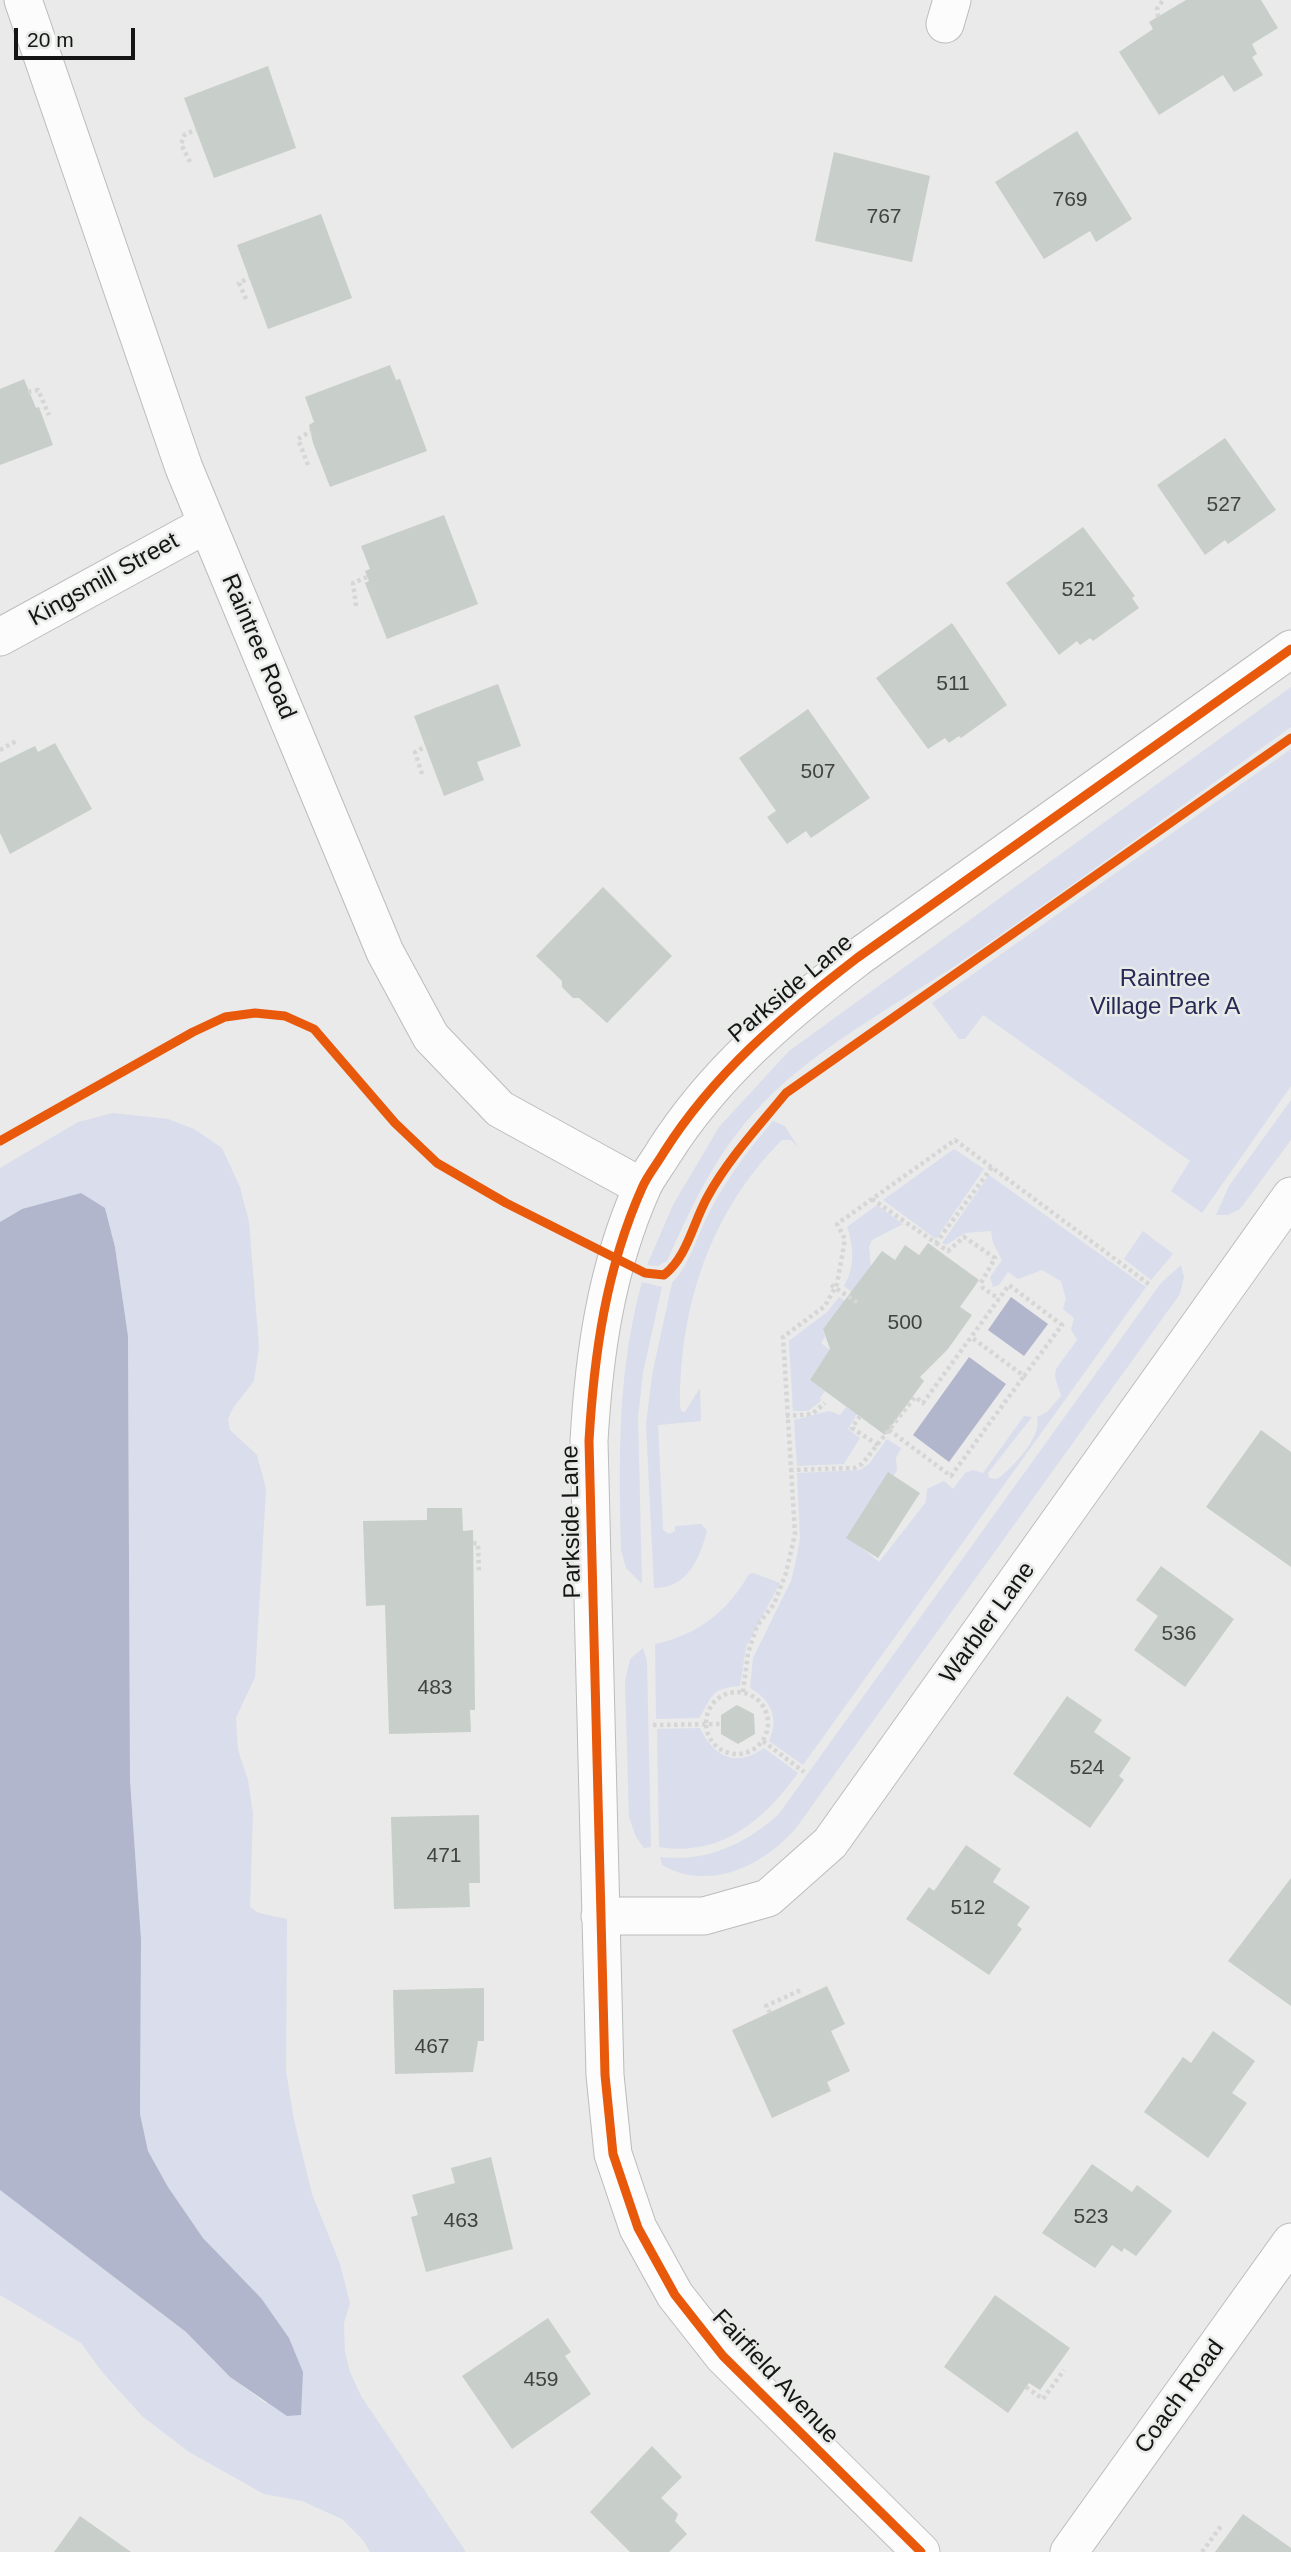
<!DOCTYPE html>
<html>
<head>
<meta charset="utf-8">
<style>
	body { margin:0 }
	#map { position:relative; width:1291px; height:2552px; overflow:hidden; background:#e9eae9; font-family:Helvetica,sans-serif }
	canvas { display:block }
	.scale { position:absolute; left:14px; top:28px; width:121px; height:32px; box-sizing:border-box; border:4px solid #141514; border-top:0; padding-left:9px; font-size:21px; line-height:24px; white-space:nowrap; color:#141514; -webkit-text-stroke:5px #e8ebe8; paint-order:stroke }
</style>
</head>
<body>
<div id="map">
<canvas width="1291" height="2552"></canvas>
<div class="scale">20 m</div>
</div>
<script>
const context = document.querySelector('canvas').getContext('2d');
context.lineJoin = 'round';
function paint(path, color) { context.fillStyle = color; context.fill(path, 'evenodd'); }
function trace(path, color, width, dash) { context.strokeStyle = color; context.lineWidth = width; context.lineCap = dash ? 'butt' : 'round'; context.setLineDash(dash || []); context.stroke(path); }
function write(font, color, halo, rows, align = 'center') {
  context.font = font + ' Helvetica,sans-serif'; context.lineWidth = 5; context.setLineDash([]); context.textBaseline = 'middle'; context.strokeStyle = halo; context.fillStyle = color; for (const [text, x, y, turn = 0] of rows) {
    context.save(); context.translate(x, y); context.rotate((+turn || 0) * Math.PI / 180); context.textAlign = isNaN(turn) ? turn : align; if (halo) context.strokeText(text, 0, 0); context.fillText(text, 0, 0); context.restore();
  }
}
paint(new Path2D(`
	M1291,687V727C1184,804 1079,881 971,955C901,1003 823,1042 763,1103C717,1151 694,1201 667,1261L658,1266L647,1265L673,1205L719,1127L789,1051Z
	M1291,749V1086L1202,1213L1171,1191L1190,1161L983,1015L965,1039H959L932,1003Z
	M1291,1100V1140L1240,1209L1228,1215H1216L1229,1186Z
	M113,1113L168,1119L194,1129L222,1148L240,1187L249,1222L259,1347L254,1381L233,1408L228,1419L230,1430L257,1455L266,1489L255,1677L236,1718L238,1750L248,1780L253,1814L250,1907L259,1913L287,1919L286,2071L294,2120L312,2194L340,2264L350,2303L344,2323L345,2352L350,2372L361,2396L466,2552H370L363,2540L342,2519L302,2501L264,2494L189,2452L142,2416L103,2373L81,2343L0,2295V2190L186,2332L230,2377L267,2404L261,2298L203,2238L168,2187L148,2151L140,2114L141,1939L130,1780L128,1336L115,1247L105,1208L22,1209L0,1222V1168L78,1122Z
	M773,1121L785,1126L799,1149L791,1140H782C710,1212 680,1305 680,1405L681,1411L685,1412L700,1388L701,1421L658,1425L663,1530L669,1534L675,1531V1526L701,1524L707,1531C699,1559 688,1588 654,1588L646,1424L652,1375L672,1283C691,1263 697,1235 710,1211C727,1178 749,1149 773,1121Z
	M954,1149L984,1169L936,1239L883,1200Z
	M989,1175L1146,1287L803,1765L769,1741C780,1718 770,1699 750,1688L753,1658L791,1581L796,1561L800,1538L797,1473L860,1470L869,1464L887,1439L901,1448L896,1458L897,1470L857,1544L879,1562L926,1502L927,1489L944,1481L953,1489L965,1473L973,1470L983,1473L1024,1416L1032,1417L988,1473L989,1478L997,1479C1013,1468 1043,1435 1037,1417L1047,1412L1061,1396L1055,1377L1056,1369L1077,1340L1071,1329L1074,1318L1063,1309L1066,1299L1061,1281L1042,1270L1018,1279L1008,1272L999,1285L993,1287L990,1277L1002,1260L993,1243L991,1231L965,1233L946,1245L942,1243Z
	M877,1205L903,1224L872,1240L869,1247L871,1267L861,1299L844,1286C855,1268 854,1246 847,1227Z
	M1143,1231L1173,1254L1151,1280L1124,1259Z
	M1181,1265L1184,1277L1180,1294L796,1828C763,1866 709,1892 662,1865L660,1857C708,1862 743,1845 778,1815L1161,1283Z
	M642,1282L662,1287L643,1373L638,1417L642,1584L626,1568L621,1550C619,1456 617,1373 642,1282Z
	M839,1297L855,1307L831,1318L823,1329L825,1337L821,1343L831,1351L810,1380L825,1391L820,1398L822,1400L808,1411H793L789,1341L827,1312Z
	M846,1407L857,1414L848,1429L860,1438L844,1464L797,1466L794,1420L829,1411L840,1415Z
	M753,1573L780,1583L746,1647L740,1686C709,1688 713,1697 699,1718L656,1719L655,1644C698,1635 728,1611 749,1574Z
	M643,1648L647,1662L651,1847L644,1848L636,1837L629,1817L625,1682L630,1659Z
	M700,1728C713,1757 737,1768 764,1748L798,1773C764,1820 722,1857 659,1847L657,1729Z`), '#daddec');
paint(new Path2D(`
	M81,1193L105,1208L115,1247L128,1336L130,1780L141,1939L140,2114L148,2151L168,2187L203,2238L261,2298L289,2338L303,2372L301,2415L287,2416L230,2377L186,2332L0,2190V1222L22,1209Z
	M1011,1297L1048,1324L1024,1356L988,1330Z
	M969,1357L1006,1384L949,1462L913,1435Z`), '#b2b6cc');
paint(new Path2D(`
	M1186,0H1261L1278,28L1252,44L1257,54L1252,57L1263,75L1234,92L1223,75L1159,115L1119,52L1153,29L1149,22Z
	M268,66L296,148L214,178L184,98Z
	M1077,131L1132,219L1096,242L1090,231L1044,259L995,182Z
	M834,152L930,176L912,262L815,241Z
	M321,214L352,298L268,329L237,245Z
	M390,365L396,380L400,379L427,451L330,487L313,443L309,425L314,422L305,397Z
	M24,379L36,408L39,407L53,445L0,465V389Z
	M1225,438L1276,510L1228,544L1225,540L1205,555L1157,485Z
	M444,515L478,604L387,639L365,583L369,581L365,571L370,569L361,546Z
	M1083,527L1135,596L1132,598L1139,608L1093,641L1090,638L1080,645L1077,641L1059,655L1006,583Z
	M952,623L1007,705L961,738L959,736L949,743L945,738L928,749L876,678Z
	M498,684L521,746L477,762L484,780L444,796L414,716Z
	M808,709L870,798L811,838L806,831L787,844L767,817L776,811L739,758Z
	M55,743L92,809L10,854L0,833V763L35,746L38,752Z
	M603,887L672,956L607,1023L579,998H573L562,987V981L536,956Z
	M928,1243L979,1280L960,1307L972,1315L948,1349L920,1377L924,1381L885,1435L810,1380L830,1349L823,1329L882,1251L895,1260L905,1245L919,1255Z
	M1261,1430L1291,1452V1567L1206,1507Z
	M888,1472L920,1493L878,1558L846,1538Z
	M427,1508H462L463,1531L473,1530L475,1710H470L471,1732L389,1734L385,1605L366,1606L363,1521L427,1520Z
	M1161,1566L1234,1619L1185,1687L1134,1650L1158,1616L1136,1600Z
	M1067,1696L1102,1720L1094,1732L1131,1758L1119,1776L1124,1780L1090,1828L1013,1774Z
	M737,1705L754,1714L755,1734L738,1744L721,1734V1715Z
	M479,1815L480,1883H469L470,1907L394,1909L391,1817Z
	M966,1845L1001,1869L993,1882L1030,1907L1017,1925L1022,1929L989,1975L906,1919L929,1887L934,1891Z
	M1291,1878V2006L1228,1961Z
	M827,1986L845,2024L831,2031L850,2071L827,2082L831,2091L772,2118L732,2030Z
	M484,1988V2041H478L473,2072L395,2074L393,1990Z
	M1213,2031L1255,2061L1232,2093L1247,2103L1208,2158L1144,2112L1183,2057L1191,2063Z
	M491,2157L513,2249L426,2272L411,2217L418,2215L412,2195L455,2183L451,2168Z
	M1092,2164L1132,2192L1137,2185L1172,2211L1136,2256L1124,2248L1122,2252L1112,2245L1095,2268L1042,2233Z
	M995,2295L1070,2348L1040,2390L1029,2383L1008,2413L944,2367Z
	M548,2318L571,2352L565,2356L591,2394L512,2449L462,2376Z
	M652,2446L682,2477L661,2498L678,2514L675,2521L687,2534L669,2552H630L590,2512Z
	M1243,2514L1291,2548V2552H1215Z
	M80,2516L131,2552H54Z`), '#c8cec9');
const street = new Path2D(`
	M23,0L184,468L385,952L431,1037L500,1109L642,1187
	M945,24L952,0
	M0,637L207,524
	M600,1916H704L768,1898L830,1843L1291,1196
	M921,2552L723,2356L675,2295L638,2228L613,2154L605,2075L589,1441C594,1354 606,1269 642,1188C647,1176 657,1164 664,1152C714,1073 783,1015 857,958L1291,649
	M1069,2552L1291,2242`);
trace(street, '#bbbcbb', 39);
trace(new Path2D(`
	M1158,17L1157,9L1163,0
	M190,162L181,144L185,134L196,130
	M246,299L239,283L249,278
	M28,392L38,390L49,415
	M308,465L298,439L311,431
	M356,606L353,583L367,577
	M0,750L18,740
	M422,774L415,752L425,747
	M872,1199L936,1243L992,1167
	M936,1243L948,1251L964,1237L995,1258L981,1283L983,1288L999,1299
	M831,1285L858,1303
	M786,1416L812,1414L825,1403
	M860,1416L852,1428L878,1445
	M889,1430L951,1476L1024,1376
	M790,1470L854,1468L862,1464L915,1397L923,1403L1009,1285L1062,1325L1024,1376L971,1337
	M473,1543L478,1544L479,1573
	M706 1723a31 31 0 1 1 62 0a31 31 0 1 1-62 0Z
	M743,1692L748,1653L757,1626L774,1604L786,1573L795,1534L783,1337L825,1306L837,1284L845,1239L837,1224L955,1140L1150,1285
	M653,1725L721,1724
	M763,1741L804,1772
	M770,2013L766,2006L803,1989
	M1026,2387L1043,2399L1064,2370
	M1202,2552L1221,2526`), '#d5d6d5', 4.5, [3.5, 3.5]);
trace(street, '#fcfcfc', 37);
trace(new Path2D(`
	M0,1141L193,1032L225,1017L255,1013L285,1016L314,1029L395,1123L437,1163L506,1203L645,1273L664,1275C688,1256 693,1222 708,1196C728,1159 759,1126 786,1093L1291,738
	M921,2552L723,2356L675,2295L638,2228L613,2154L605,2075L589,1441C594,1354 606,1269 642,1188C647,1176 657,1164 664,1152C714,1073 783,1015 857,958L1291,649`), '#e8590c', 9);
write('21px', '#414341', null, [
	["769",1070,200],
	["767",884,217],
	["527",1224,505],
	["521",1079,590],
	["511",953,684],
	["507",818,772],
	["500",905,1323],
	["536",1179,1634],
	["483",435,1688],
	["524",1087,1768],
	["471",444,1856],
	["512",968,1908],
	["467",432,2047],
	["523",1091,2217],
	["463",461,2221],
	["459",541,2380]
]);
write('24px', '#141514', '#e8ebe8', [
	["Kingsmill Street",104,580,-29],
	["Raintree Road",258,647,67],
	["Parkside Lane",791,989,-40],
	["Parkside Lane",572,1522,-91],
	["Warbler Lane",988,1623,-54],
	["Fairfield Avenue",775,2377,47],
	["Coach Road",1180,2397,-54]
]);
write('24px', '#272a56', '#e8ebe8', [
	["Raintree",1165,979],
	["Village Park A",1165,1007]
]);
</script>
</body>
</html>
